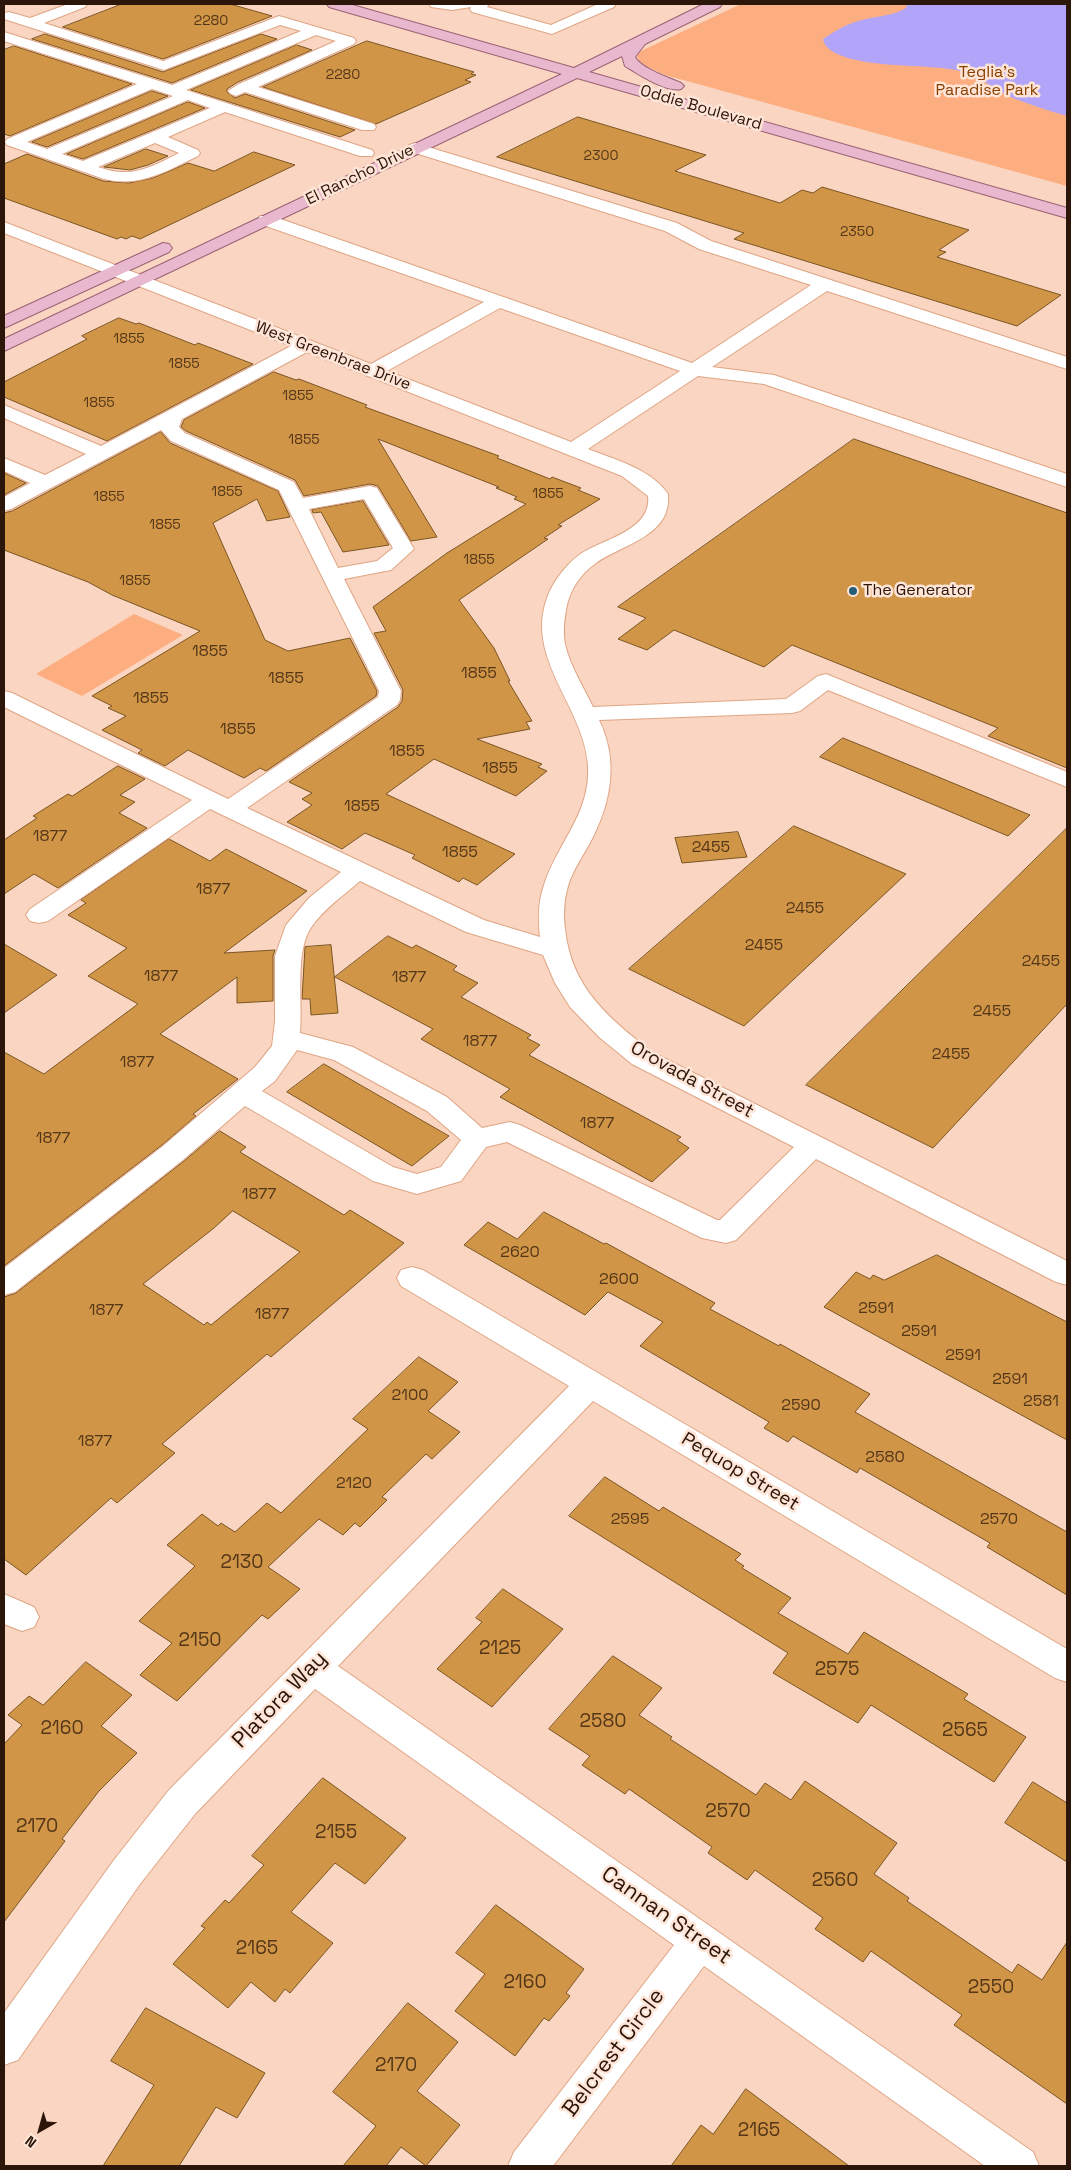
<!DOCTYPE html>
<html>
<head>
<meta charset="utf-8">
<style>
	body { margin:0 }
	#map { position:relative; width:1071px; height:2170px; overflow:hidden; background:#fad5c1; font-family:"Space Grotesk",sans-serif }
	canvas { display:block }
	.frame { position:absolute; inset:0; border:5px solid #2b1609; pointer-events:none }
	.north { position:absolute; left:15px; top:2105px; width:50px; height:50px; -webkit-text-stroke:4px #fee5d7; paint-order:stroke; rotate:218deg; font-size:14px; font-weight:700; line-height:20px; text-align:center; color:#2b1609 }
	.north::after { content:''; display:block; margin:auto; width:18px; height:22px; background:#2b1609; clip-path:polygon(50% 0,100% 100%,50% 72%,0 100%) }
</style>
</head>
<body>
<div id="map">
<canvas width="1071" height="2170"></canvas>
<div class="frame"></div>
<div class="north">N</div>
</div>
<script>
const context = document.querySelector('canvas').getContext('2d');
context.lineJoin = 'round';
function paint(path, color) { context.fillStyle = color; context.fill(path, 'evenodd'); }
function trace(path, color, width, dash) { context.strokeStyle = color; context.lineWidth = width; context.lineCap = dash ? 'butt' : 'round'; context.setLineDash(dash || []); context.stroke(path); }
function write(font, color, halo, rows, align = 'center') {
  context.font = font + ' "Space Grotesk",sans-serif'; context.lineWidth = 5; context.setLineDash([]); context.textBaseline = 'middle'; context.strokeStyle = halo; context.fillStyle = color; for (const [text, x, y, turn = 0] of rows) {
    context.save(); context.translate(x, y); context.rotate((+turn || 0) * Math.PI / 180); context.textAlign = isNaN(turn) ? turn : align; if (halo) context.strokeText(text, 0, 0); context.fillText(text, 0, 0); context.restore();
  }
}
paint(new Path2D(`
	M741,4H1067V186L665,75L648,67L640,62L637,56L641,51Z
	M134,614L183,635L82,696L36,674Z`), '#fdae80');
paint(new Path2D(`
	M907,4H1067V116C1049,111 1031,105 1013,98C999,92 987,82 973,76C959,69 944,68 928,67C908,65 827,66 823,39C833,32 843,26 855,22C872,16 891,17 906,8Z`), '#b2a4f8');
const building = new Path2D(`
	M122,4H230L272,16L163,59L63,27Z
	M45,34L163,72L261,34L277,39L172,83L32,39Z
	M367,41L474,72L471,74L476,75L465,80L471,82L376,124L263,87Z
	M297,45L312,50L238,82L227,89V92L235,98L245,94L355,130L340,137L191,90Z
	M14,46L132,84L10,136L4,134V50Z
	M152,91L168,96L47,147L32,142Z
	M188,102L205,108L83,159L67,154Z
	M578,117L706,155L675,171L780,203L802,190L813,193L822,187L969,230L939,250L946,252L937,257L1061,295L1017,326L734,239L744,233L497,157Z
	M146,149L168,156L148,165L130,170L104,167Z
	M254,152L295,165L140,239L132,236L126,239L121,237L117,239L4,198V164L27,154L103,181L129,183L153,178L188,163L214,171Z
	M119,318L136,324L139,323L195,345L198,343L253,364L107,441L4,397V382L87,339L82,336Z
	M274,372L296,380L299,379L367,405L365,407L499,456L497,458L550,479L552,477L581,488L578,490L600,499L558,525L562,526L544,538L548,539L459,600L494,648L510,681H508L532,721L526,722L530,729L477,739L542,764L538,767L547,771L516,796L434,759L386,794L515,854L477,885L463,878L459,882L412,858L415,855L365,833L342,849L287,822L312,805L302,799L312,793L289,782L398,707L402,701L403,690L374,633L386,631L373,607L447,553L526,504L514,499L517,497L496,488L499,487L378,439L437,537L411,541L378,486L370,484L304,496L295,480L186,431L181,427L184,420Z
	M161,432L170,443L278,491L290,517L267,521L257,499L213,523L265,640L288,651L350,638L377,691L376,696L266,771L260,768L244,778L188,750L165,766L138,753L142,750L102,730L126,716L108,708L112,706L92,696L200,631L112,595L88,582L4,550V513L12,511Z
	M854,439L1067,513V768L988,736L998,728L792,645L764,667L674,630L647,650L618,639L646,618L618,607Z
	M4,473L26,483L4,495Z
	M363,501L389,545L343,552L321,512L313,513L312,510Z
	M843,738L919,769L1030,815L1008,836L820,757Z
	M118,766L145,779L120,795L135,802L119,813L147,828L58,888L34,874L4,894V840L37,818L33,816L68,794L72,796Z
	M794,826L906,874L744,1026L629,969Z
	M1067,828V1004L933,1148L806,1085Z
	M738,832L747,857L682,863L675,838Z
	M169,839L210,861L226,849L307,891L224,953L275,950L273,956V1001L237,1003V977L160,1034L238,1079L193,1114L196,1116L162,1145L4,1266V1052L44,1074L138,1004L88,976L127,948L68,915L86,903L81,900Z
	M388,936L412,948L416,945L457,966L453,970L478,983L461,997L531,1035L527,1038L540,1045L529,1055L681,1137L677,1140L689,1148L652,1182L500,1097L510,1089L421,1039L433,1029L335,977Z
	M4,944L57,975L4,1013Z
	M331,945L338,1013L311,1015L310,999H302L305,947Z
	M324,1064L449,1136L412,1166L287,1092Z
	M220,1131L246,1147L240,1152L344,1215L350,1210L404,1243L271,1357L267,1354L162,1444L175,1453L117,1503L111,1498L26,1575L4,1559V1297L16,1293L184,1161ZM233,1211L300,1252L211,1325L207,1322L204,1325L143,1284L214,1228Z
	M544,1212L604,1244L606,1243L715,1303L710,1309L779,1346L780,1344L870,1394L855,1412L1067,1532V1595L987,1547L990,1543L860,1468L857,1473L793,1436L788,1442L764,1428L769,1422L640,1346L663,1322L608,1292L585,1315L464,1245L488,1222L517,1239Z
	M937,1255L1067,1322V1440L824,1307L856,1272L870,1279L873,1275L884,1280Z
	M419,1357L458,1382L428,1411L460,1432L432,1459L426,1454L382,1497L387,1500L360,1527L355,1523L343,1535L319,1519L268,1567L300,1589L268,1619L262,1615L177,1701L140,1675L172,1643L139,1621L195,1566L167,1545L202,1514L218,1526L221,1523L235,1532L267,1503L281,1513L368,1429L353,1419Z
	M605,1477L659,1511L663,1507L741,1554L735,1560L744,1566L742,1568L791,1598L778,1613L848,1654L864,1632L968,1694L964,1699L1026,1737L994,1782L871,1705L858,1723L773,1673L788,1653L569,1516Z
	M503,1589L563,1629L492,1707L437,1669L482,1622L476,1618Z
	M613,1656L662,1688L639,1715L672,1737L670,1739L756,1795L765,1783L791,1800L805,1781L897,1843L874,1874L909,1898L907,1901L1012,1973L1018,1964L1042,1980L1067,1942V2104L954,2025L962,2015L871,1951L863,1962L815,1929L823,1918L755,1870L747,1880L708,1853L712,1847L629,1789L625,1794L582,1765L590,1756L549,1729Z
	M86,1662L132,1695L101,1726L137,1753L99,1791L62,1839L65,1841L4,1922V1744L22,1725L8,1715L29,1696L43,1705Z
	M323,1778L406,1838L365,1884L335,1863L291,1912L333,1943L290,1993L285,1989L275,2002L251,1982L228,2008L173,1964L205,1928L201,1926L225,1900L229,1903L264,1865L252,1856Z
	M1033,1782L1067,1803V1862L1005,1823Z
	M496,1905L584,1969L566,1993L570,1996L549,2021L544,2018L515,2056L455,2011L485,1974L456,1953Z
	M408,2003L458,2042L417,2091L460,2125L426,2166L401,2147L386,2166H343L376,2126L333,2092Z
	M146,2008L265,2073L237,2118L216,2107L179,2166H103L154,2085L111,2061Z
	M746,2089L849,2166H671L701,2125L713,2134Z`);
paint(building, '#d19547');
trace(building, '#7b5523', 1);
const minor = new Path2D(`
	M68,4H87L85,7L44,23L163,61L279,16L354,38L356,41L354,44L258,87L374,124L376,127L374,130H362L245,92L236,96L231,94L228,91L239,84L336,41L316,35L186,90L372,150L374,153L372,156H360L225,112L168,137L198,150L200,153L198,156C167,171 139,188 104,179L7,145L5,142L7,139L137,84L4,41V32L172,85L301,31L280,25L164,70L4,19V13L9,12L30,18ZM152,89L173,96L47,149L27,142ZM188,100L210,108L83,161L62,154ZM155,143L179,153C149,168 132,179 98,167Z
	M429,4H489L487,7L551,25L598,4H616L614,7L552,34L472,12L470,9L471,7L452,10L431,7Z
	M415,143L677,223L711,241L1067,357V369L827,291L712,367L774,375L1067,474V487L764,384L698,376L588,449C615,460 650,468 668,494C672,536 623,544 596,563C580,574 569,591 566,610C564,621 563,632 565,644C570,666 583,686 593,707L786,699L818,676L826,674L1067,772V787L828,690L800,711L792,713L599,720C618,759 612,799 593,837C586,851 576,865 570,880C564,896 563,913 565,929C571,987 608,1018 652,1052L1067,1261V1285L1056,1282L816,1159L736,1240L726,1243L702,1238L507,1142L486,1147L461,1181L417,1194L373,1181L245,1106L183,1160L15,1292L4,1295V1268L163,1146L255,1067L272,1046L275,1021V956L286,925L309,898L341,872L210,809L48,921L39,923L30,921L26,915L30,909L192,800L4,707V691L12,693L228,799L378,697L379,691L279,490L171,441L161,430L11,509L4,511V497L30,483L4,471V458L45,475L86,454L4,418V405L101,446L291,346L4,233V222L371,364L484,302L260,224L258,220L260,216H272L692,363L811,285L699,249L665,231L409,151L407,148L409,145ZM500,308L680,371L571,442L387,371ZM307,352L622,476L648,496C652,530 604,539 582,553C567,563 553,581 547,598C525,659 584,707 588,765C591,814 557,843 544,885C538,902 538,919 540,937L484,920L247,808L397,705L400,700L401,691L344,579L391,570L414,549L377,488L370,486L303,498L294,482L185,433L179,427L182,419ZM364,499L393,548L377,561L338,568L309,509ZM360,881L466,932L543,955L555,983L570,1007L599,1037L632,1064L794,1147L720,1220H717L520,1125L510,1122L482,1128L447,1097L353,1047L300,1033C303,1002 294,951 312,926C325,908 344,895 360,881ZM297,1050L334,1060L427,1111L461,1140L441,1167L417,1174L393,1167L262,1091L275,1081Z
	M412,1267L423,1270L1067,1649V1682L1055,1678L593,1401L338,1666L1033,2152L1039,2166H985L704,1966L553,2166H508L514,2152L674,1945L315,1689L195,1814L140,1884L18,2060L4,2065V2013L114,1860L169,1790L569,1386L401,1286L397,1278L401,1270Z
	M4,1594L34,1607L39,1617L34,1627L22,1631L4,1624Z`);
const major = new Path2D(`
	M327,4H349L574,68L704,4H722L720,7L645,44L635,57C640,68 670,78 681,83L684,86L681,89C667,93 638,74 625,66L622,56L589,72L1067,208V218L577,78L4,351V339L562,74L329,7Z
	M163,243L169,244L172,248L169,252L4,328V316Z`);
trace(minor, '#dfa584', 2);
trace(major, '#9c6174', 2);
paint(minor, '#fff');
paint(major, '#e8b9ce');
for (const [x, y, r, color] of [
	[853,591,5,"#245d77"]
]) { const dot = new Path2D(); dot.arc(x, y, r, 0, 2 * Math.PI); context.fillStyle = color; context.fill(dot); trace(dot, '#fee5d7', 2); }
write('14px', '#543618', null, [
	["2280",211,21],
	["2280",343,75],
	["2300",601,156],
	["2350",857,232],
	["1855",129,339],
	["1855",184,364],
	["1855",298,396],
	["1855",99,403],
	["1855",304,440],
	["1855",227,492],
	["1855",548,494],
	["1855",109,497],
	["1855",165,525],
	["1855",479,560],
	["1855",135,581]
]);
write('16px', '#893f01', '#fee5d7', [
	["Teglia's",987,73],
	["Paradise Park",987,91]
]);
write('16px', '#2b1609', '#fee5d7', [
	["Oddie Boulevard",701,108,16],
	["El Rancho Drive",360,175,-26],
	["West Greenbrae Drive",333,356,21]
]);
write('16px', '#2b1609', '#fee5d7', [
	["The Generator",863,591]
], 'left');
write('16px', '#543618', null, [
	["1855",210,652],
	["1855",479,674],
	["1855",286,679],
	["1855",151,699],
	["1855",238,730],
	["1855",407,752],
	["1855",500,769],
	["1855",362,807],
	["1877",50,837],
	["2455",711,848],
	["1855",460,853],
	["1877",213,890],
	["2455",805,909],
	["2455",764,946],
	["2455",1041,962],
	["1877",161,977],
	["1877",409,978],
	["2455",992,1012],
	["1877",480,1042],
	["2455",951,1055],
	["1877",137,1063],
	["1877",597,1124],
	["1877",53,1139],
	["1877",259,1195],
	["2620",520,1253],
	["2600",619,1280],
	["2591",876,1309],
	["1877",106,1311],
	["1877",272,1315],
	["2591",919,1332],
	["2591",963,1356],
	["2591",1010,1380],
	["2100",410,1396],
	["2581",1041,1402],
	["2590",801,1406],
	["1877",95,1442],
	["2580",885,1458],
	["2120",354,1484],
	["2595",630,1520],
	["2570",999,1520]
]);
write('19px', '#2b1609', '#fee5d7', [
	["Orovada Street",692,1080,29],
	["Pequop Street",740,1472,31]
]);
write('19px', '#543618', null, [
	["2130",242,1563],
	["2150",200,1641],
	["2125",500,1649],
	["2575",837,1670],
	["2580",603,1722],
	["2160",62,1729],
	["2565",965,1731],
	["2570",728,1812],
	["2170",37,1827],
	["2155",336,1833],
	["2560",835,1881],
	["2165",257,1949],
	["2160",525,1983],
	["2550",991,1988],
	["2170",396,2066],
	["2165",759,2131]
]);
write('22px', '#2b1609', '#fee5d7', [
	["Platora Way",280,1700,-46],
	["Cannan Street",666,1916,35],
	["Belcrest Circle",614,2053,-53]
]);
</script>
</body>
</html>
